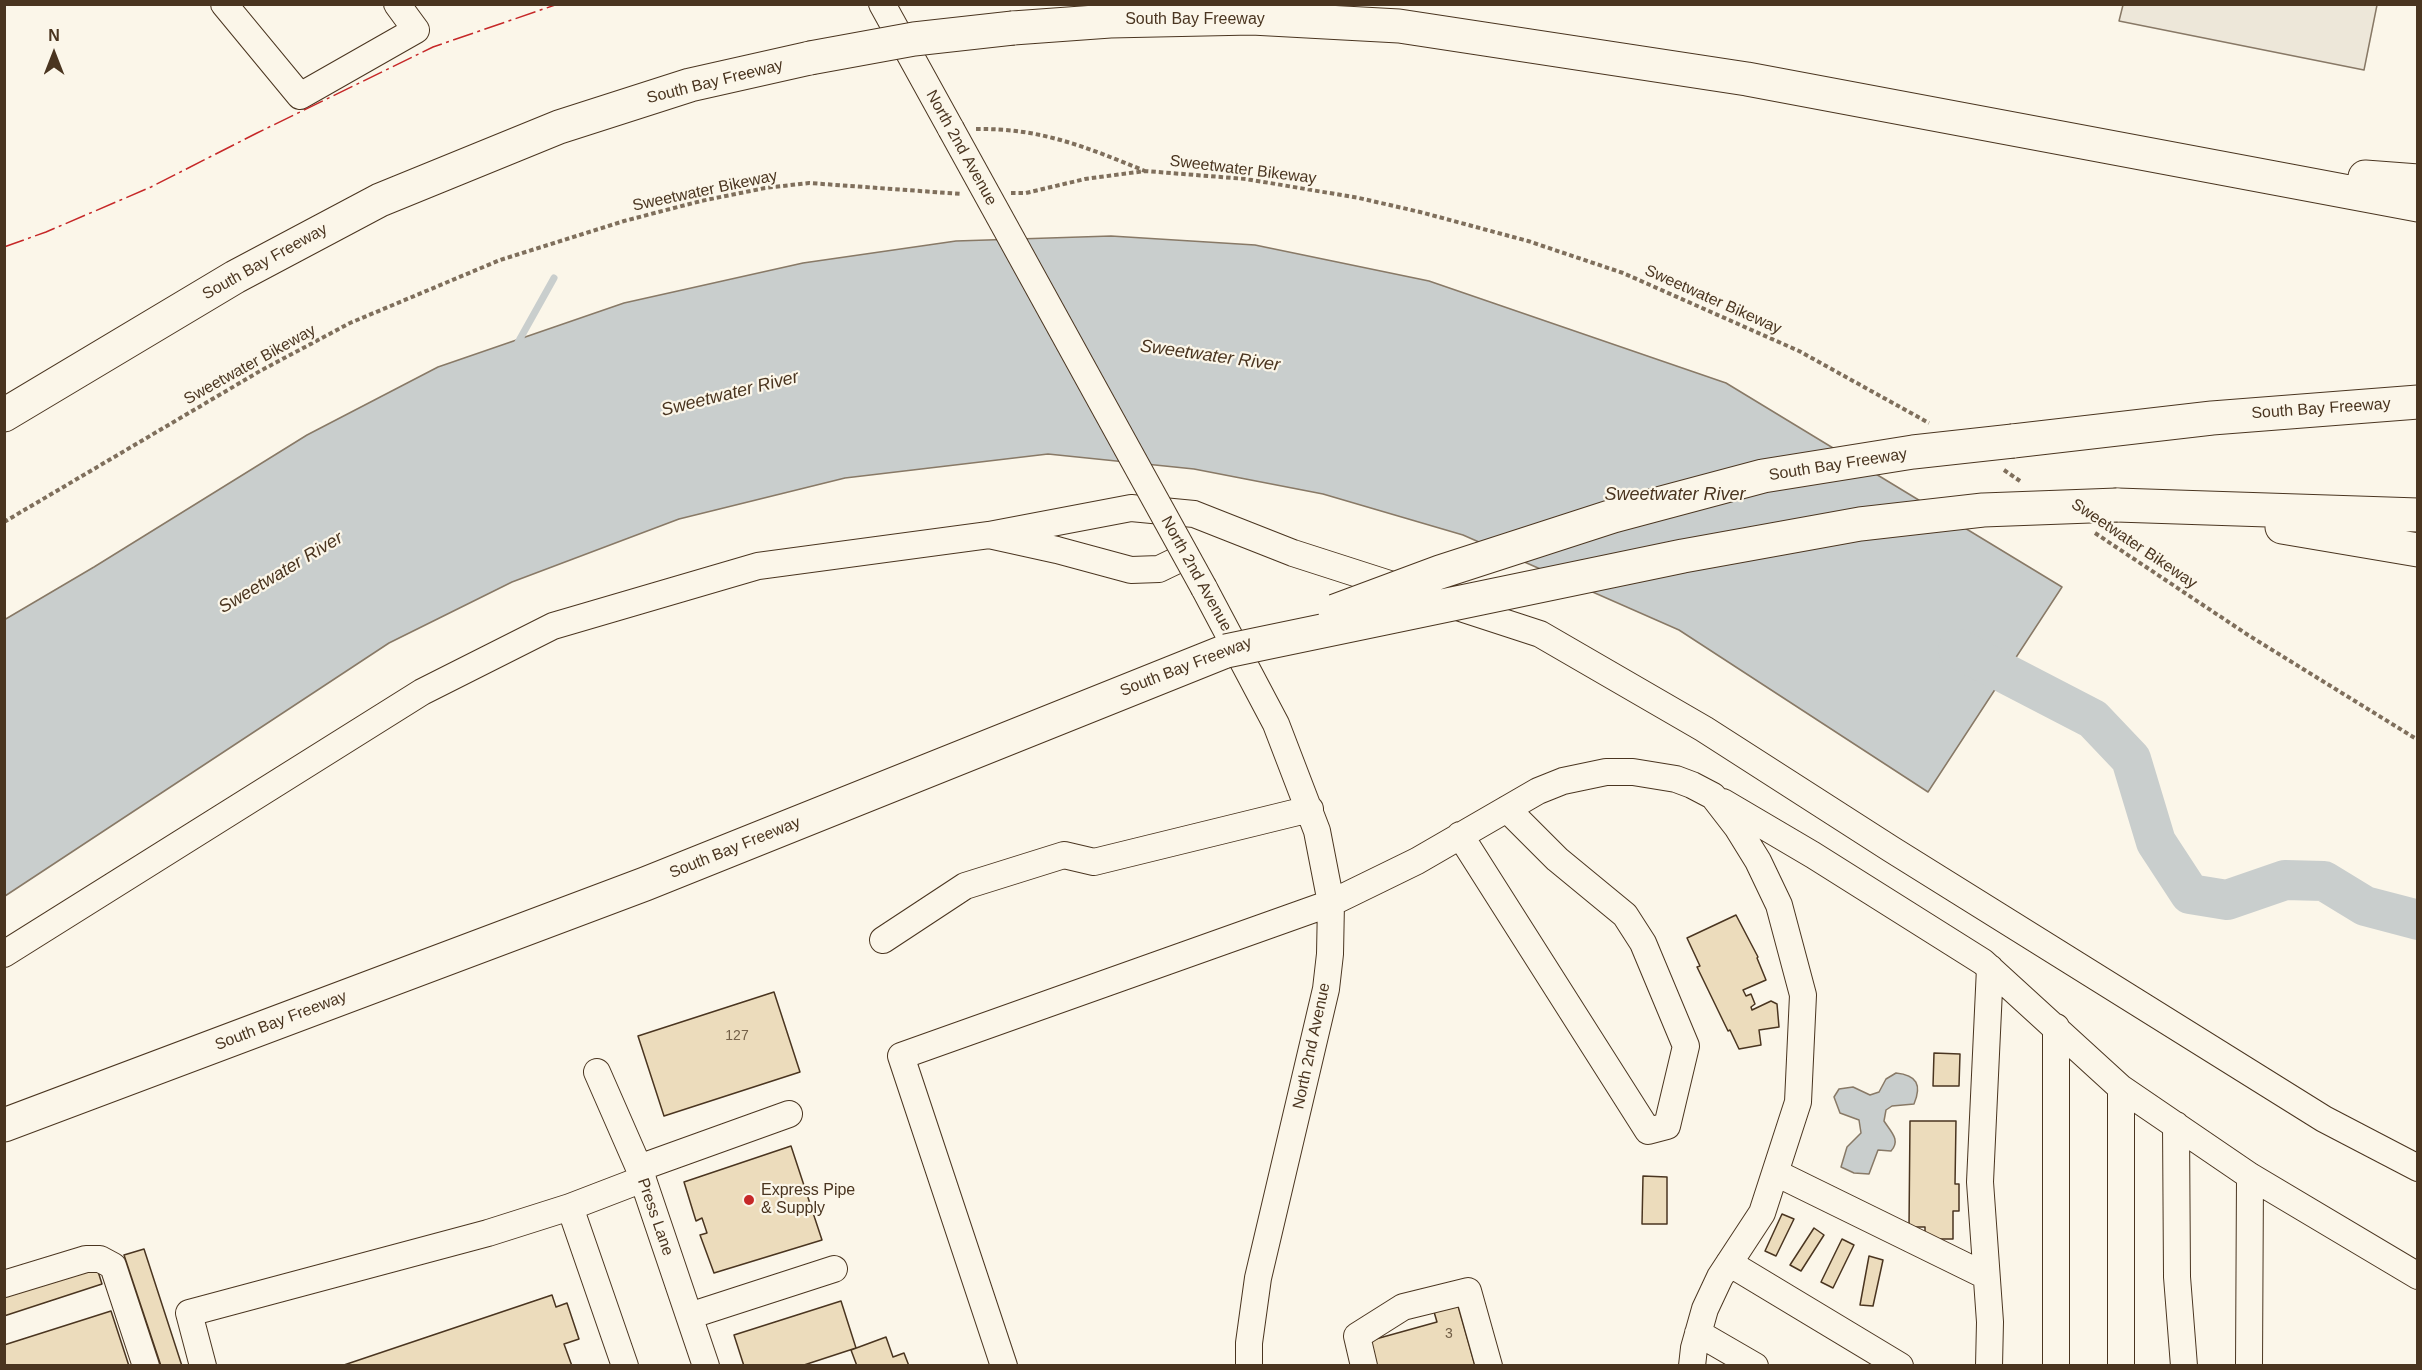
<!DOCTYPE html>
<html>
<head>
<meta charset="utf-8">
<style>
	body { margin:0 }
	#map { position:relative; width:2422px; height:1370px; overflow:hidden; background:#fbf6e9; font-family:Helvetica,sans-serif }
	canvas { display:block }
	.frame { position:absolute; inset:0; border:6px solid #4a3520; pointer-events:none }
	.north { position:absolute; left:24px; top:24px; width:60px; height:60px; -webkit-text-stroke:4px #fbf6e9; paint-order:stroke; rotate:0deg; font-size:16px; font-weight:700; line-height:24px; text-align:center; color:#4a3520 }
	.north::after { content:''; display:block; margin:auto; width:21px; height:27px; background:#4a3520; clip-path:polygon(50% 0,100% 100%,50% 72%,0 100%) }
</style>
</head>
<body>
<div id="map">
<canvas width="2422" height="1370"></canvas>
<div class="frame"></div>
<div class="north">N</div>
</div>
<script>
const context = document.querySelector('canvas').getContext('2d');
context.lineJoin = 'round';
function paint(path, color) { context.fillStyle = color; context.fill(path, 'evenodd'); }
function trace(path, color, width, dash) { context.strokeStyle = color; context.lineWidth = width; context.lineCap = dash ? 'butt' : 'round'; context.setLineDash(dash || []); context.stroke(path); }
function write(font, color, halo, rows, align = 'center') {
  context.font = font + ' Helvetica,sans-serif'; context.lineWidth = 4.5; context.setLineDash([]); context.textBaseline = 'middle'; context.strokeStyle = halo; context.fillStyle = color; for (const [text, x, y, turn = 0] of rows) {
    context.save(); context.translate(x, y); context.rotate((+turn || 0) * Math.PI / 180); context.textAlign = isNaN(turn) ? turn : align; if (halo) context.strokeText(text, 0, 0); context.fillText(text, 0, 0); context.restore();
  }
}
const parking = new Path2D(`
	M2123,5V4L2377,5L2364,70L2119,21Z`);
paint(parking, '#ede7d9');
trace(parking, '#887966', 1.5);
const water = new Path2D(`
	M1111,236L1255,245L1429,281L1726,383L2062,587L1928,792L1679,630L1463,535L1323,494L1194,469L1048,454L845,478L679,519L512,582L389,643L5,896L4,620L94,567L307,435L438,367L624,303L803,263L956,241Z
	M1896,1073C1917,1075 1922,1085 1914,1104L1892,1106L1886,1110L1884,1121C1891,1132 1901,1140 1891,1151L1878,1150L1869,1174L1854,1173L1841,1167L1847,1147L1861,1133L1859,1120L1840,1113L1834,1097L1839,1089L1853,1087L1870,1095L1879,1092L1886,1079Z`);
paint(water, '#c9cecd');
trace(water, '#887966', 1.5);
trace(new Path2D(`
	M516,346L554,278`), '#c9cecd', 7);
trace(new Path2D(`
	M1958,649L2093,719L2131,759L2156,842L2190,894L2227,900L2285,880L2324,881L2365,906L2418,920`), '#c9cecd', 40);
const building = new Path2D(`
	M1736,915L1758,957L1757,958L1766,980L1743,990L1746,996L1751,994L1755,1004L1751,1007L1752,1010L1771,1001L1777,1004L1779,1027L1759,1030L1761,1045L1739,1049L1730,1030L1728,1031L1697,967L1700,966L1687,938Z
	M774,992L800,1072L664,1116L638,1036Z
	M1934,1053L1960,1054L1959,1086H1933Z
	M1910,1121H1956L1955,1184H1959V1211H1953V1239H1925V1227H1909Z
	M791,1146L822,1240L714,1273L700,1235L707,1233L702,1218L696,1221L684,1182Z
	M1643,1176L1667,1177V1224H1642Z
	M1782,1214L1794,1219L1776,1256L1765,1251Z
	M1814,1228L1824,1235L1801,1271L1790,1265Z
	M1842,1239L1854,1245L1833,1288L1821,1282Z
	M144,1249L182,1366H161L124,1255Z
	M1869,1256L1883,1260L1873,1306L1860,1305Z
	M96,1265L102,1284L4,1316V1294Z
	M552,1295L556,1307L567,1303L579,1339L564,1344L572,1366H341Z
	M1456,1299L1475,1366H1371L1365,1342L1437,1322L1432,1305Z
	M841,1301L856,1348L801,1366H744L734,1335Z
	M111,1311L129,1366H4V1345Z
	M886,1337L893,1357L904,1353L909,1366H857L851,1350Z`);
paint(building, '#ecdcbc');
trace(building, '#4a3520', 1.5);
const minor = new Path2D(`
	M224,4L300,96L416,30L397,4
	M882,4L951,129
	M989,535L1131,508L1194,514L1293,553L1405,589
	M1204,588L1276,724L1317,831L1331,903L1330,954L1326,989L1258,1278L1249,1343V1366
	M1448,604L1540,634L1704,729L1891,849L2324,1119L2418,1168
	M1723,802L1813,855L1983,962L2121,1088L2250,1176L2418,1276
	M1460,835L1648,1131L1667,1126L1686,1046L1643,943L1625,915L1557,859L1507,809
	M883,940L965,886L1064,855L1094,862L1310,809
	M4,954L422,692L553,626L758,566L989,535L1057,550L1131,570L1159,569L1186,556
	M2056,1027V1366
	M597,1072L639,1168L706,1366
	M2176,1125L2177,1277L2184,1366
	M639,1168L789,1114
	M1776,1173L1986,1276
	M1729,1263L1900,1366
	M4,1284L86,1259H100L113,1266L146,1366
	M689,1316L834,1269
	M1698,1333L1755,1366
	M203,1366L189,1313L488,1233L570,1207
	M625,1366L570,1207L643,1179
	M1004,1366L901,1056L1331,903L1417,861L1538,791L1563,781L1606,772H1633L1676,779L1692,785L1713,796L1737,827L1758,861L1779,905L1803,995L1798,1102L1762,1213L1720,1277L1705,1309L1694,1348L1692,1366
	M1364,1366L1357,1336L1403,1307L1468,1291L1489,1366
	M1989,1366L1990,1322L1980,1182L1990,968
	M2121,1366V1088
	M2249,1366L2250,1176`);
const highway = new Path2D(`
	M1013,28L1110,21L1252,18L1399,26L1747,79L2418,205
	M2365,177L2418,181
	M4,415L235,277L380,200L559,127L690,85L810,58
	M2013,441L2212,418L2418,402
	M2117,505L2418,515
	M2282,527L2418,550
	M4,1125L645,884L1226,651`);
trace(minor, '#4a3520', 28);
trace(highway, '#4a3520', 35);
trace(new Path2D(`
	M976,129C1041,128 1086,147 1145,171
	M1011,193H1026L1085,179L1145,171L1246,179L1359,198L1420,212L1528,241L1623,273L1799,351L1929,423
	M2004,470L2020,481
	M4,522L260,371L350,323L500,260L624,221L701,201L765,188L809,183L962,194
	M2095,533L2248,635L2418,740`), '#7f6f5c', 4, [4.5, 3]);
trace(minor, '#fbf6e9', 26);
trace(highway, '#fbf6e9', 33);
const minorBridge = new Path2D(`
	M951,129L1204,588`);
const highwayBridge = new Path2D(`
	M810,58L914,39L1013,28
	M1335,611L1440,572L1613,516L1763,476L1913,452L2013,441
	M1226,651L1683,556L1860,524L1983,510L2117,505`);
trace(minorBridge, '#4a3520', 28, []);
trace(highwayBridge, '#4a3520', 35, []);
trace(minorBridge, '#fbf6e9', 26);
trace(highwayBridge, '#fbf6e9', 33);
trace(new Path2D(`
	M4,247L46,232L151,187L257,133L433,47L558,4`), '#c62828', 1.5, [21, 4.5, 3, 4.5]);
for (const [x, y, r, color] of [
	[749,1200,6,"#c62828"]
]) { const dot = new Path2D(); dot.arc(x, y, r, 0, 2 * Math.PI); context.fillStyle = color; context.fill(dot); trace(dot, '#fbf6e9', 2); }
write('14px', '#725f47', null, [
	["127",737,1036],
	["3",1449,1334]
]);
write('16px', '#4a3520', '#fbf6e9', [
	["South Bay Freeway",1195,20],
	["South Bay Freeway",715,82,-14],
	["North 2nd Avenue",961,148,61],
	["Sweetwater Bikeway",1243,170,7],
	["Sweetwater Bikeway",705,191,-12],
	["South Bay Freeway",265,262,-29],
	["Sweetwater Bikeway",1713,300,24],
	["Sweetwater Bikeway",250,365,-29],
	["South Bay Freeway",2321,409,-4],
	["South Bay Freeway",1838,465,-9],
	["Sweetwater Bikeway",2134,544,34],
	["North 2nd Avenue",1196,574,61],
	["South Bay Freeway",1186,667,-21],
	["South Bay Freeway",735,848,-22],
	["South Bay Freeway",281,1021,-21],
	["North 2nd Avenue",1312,1046,-78],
	["Press Lane",655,1217,71]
]);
write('16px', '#4a3520', '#fbf6e9', [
	["Express Pipe",761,1191],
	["& Supply",761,1209]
], 'left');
write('italic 18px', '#4a3520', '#fbf6e9', [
	["Sweetwater River",1210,356,8],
	["Sweetwater River",730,394,-14],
	["Sweetwater River",1675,495],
	["Sweetwater River",281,573,-31]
]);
</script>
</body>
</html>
